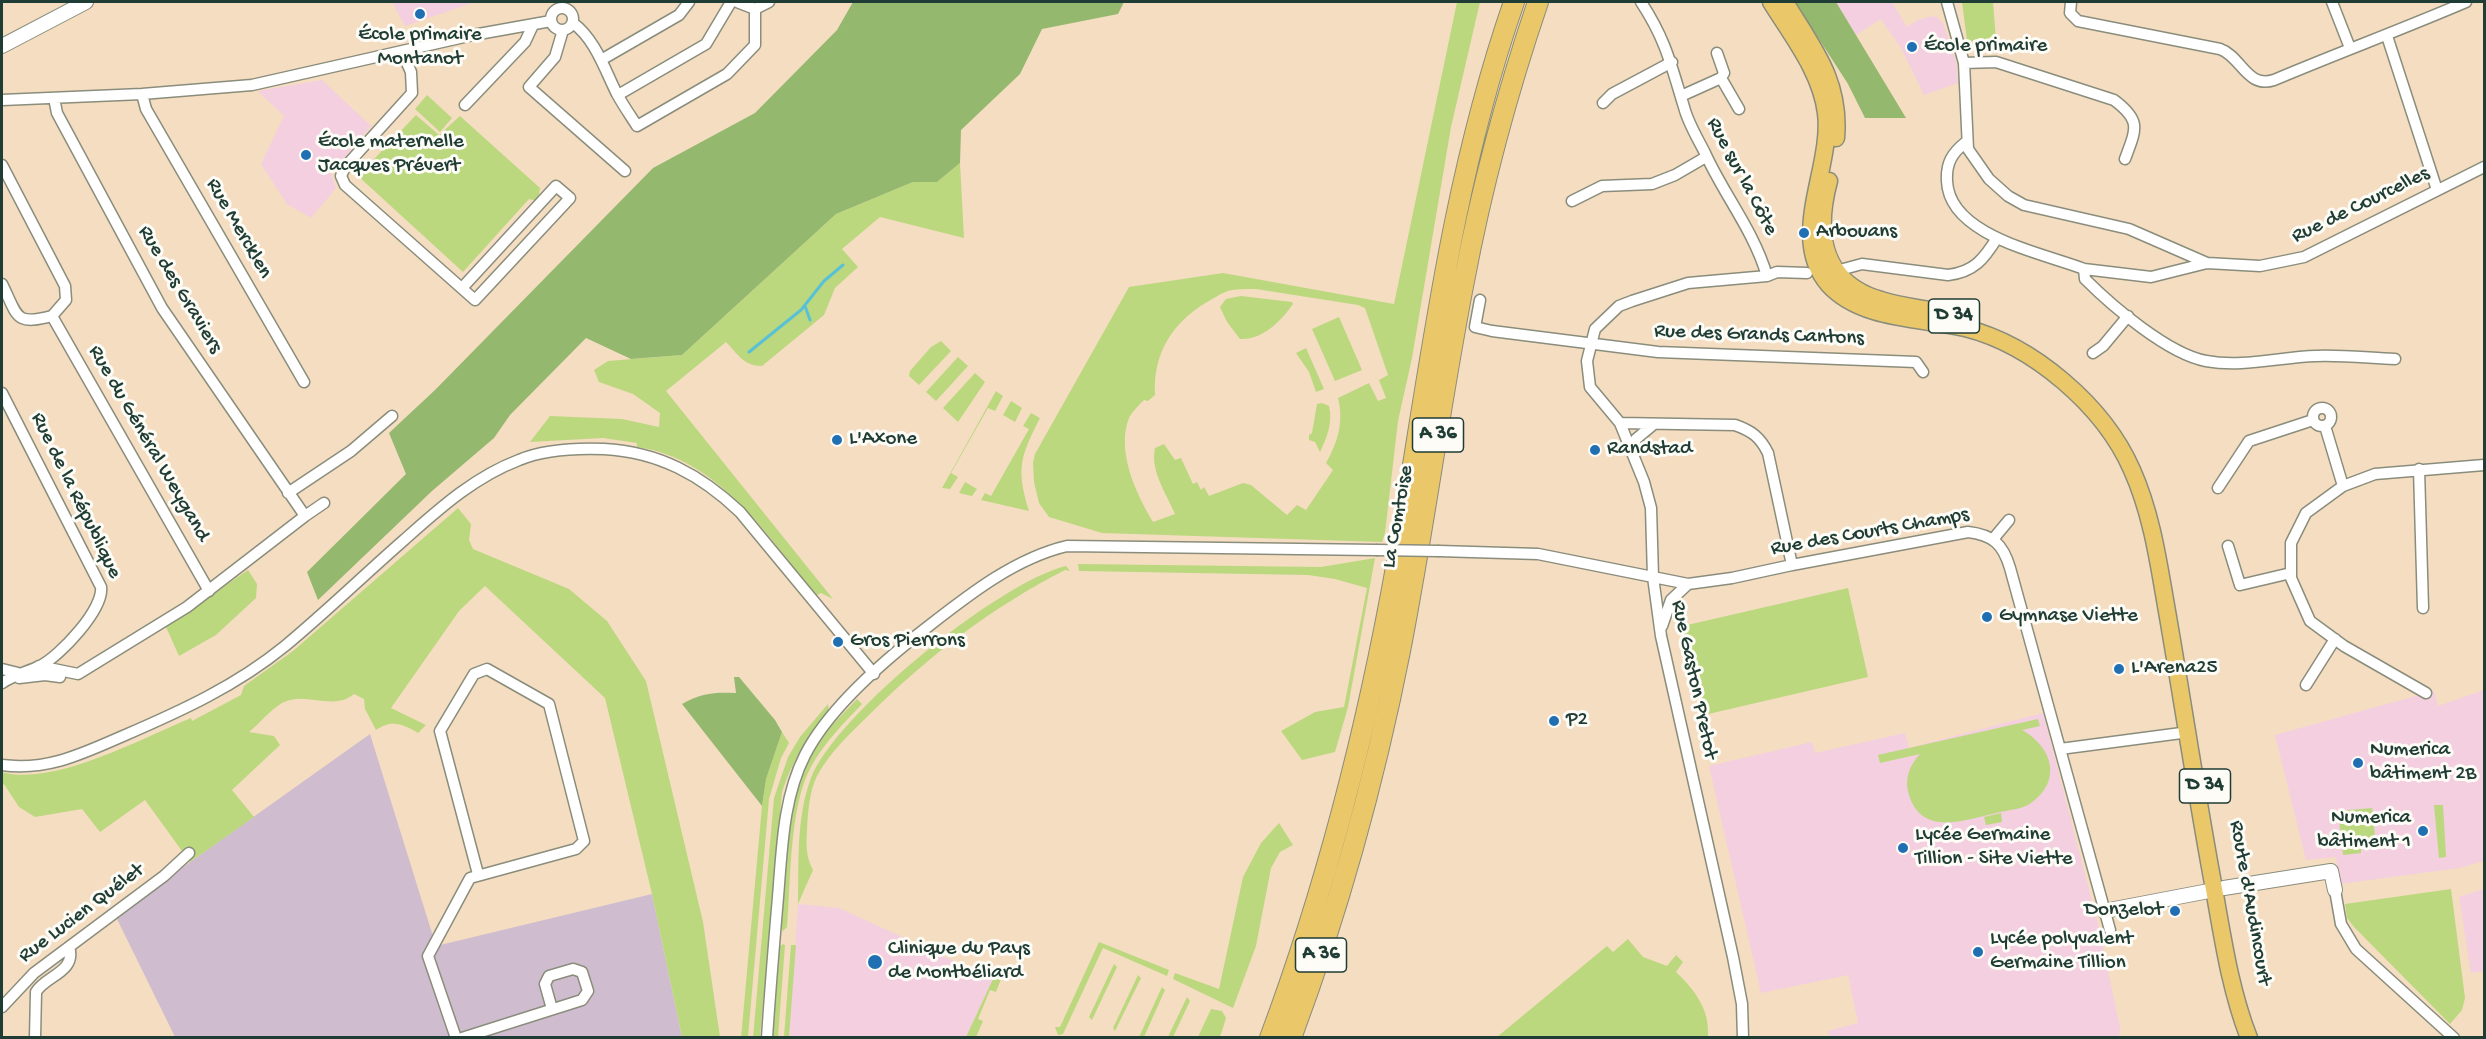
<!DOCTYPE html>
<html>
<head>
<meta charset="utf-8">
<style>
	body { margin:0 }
	#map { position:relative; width:2486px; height:1039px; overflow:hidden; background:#f5ddc2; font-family:"Gochi Hand",sans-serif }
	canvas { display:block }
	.frame { position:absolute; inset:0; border:3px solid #1f3d34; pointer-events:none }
</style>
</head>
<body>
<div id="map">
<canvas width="2486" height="1039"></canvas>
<div class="frame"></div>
</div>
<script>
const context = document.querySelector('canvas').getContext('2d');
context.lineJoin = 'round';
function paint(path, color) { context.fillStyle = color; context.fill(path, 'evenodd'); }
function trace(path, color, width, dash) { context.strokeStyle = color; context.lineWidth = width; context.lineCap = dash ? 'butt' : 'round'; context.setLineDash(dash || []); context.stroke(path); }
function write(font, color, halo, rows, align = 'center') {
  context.font = font + ' "Gochi Hand",sans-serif'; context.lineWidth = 6; context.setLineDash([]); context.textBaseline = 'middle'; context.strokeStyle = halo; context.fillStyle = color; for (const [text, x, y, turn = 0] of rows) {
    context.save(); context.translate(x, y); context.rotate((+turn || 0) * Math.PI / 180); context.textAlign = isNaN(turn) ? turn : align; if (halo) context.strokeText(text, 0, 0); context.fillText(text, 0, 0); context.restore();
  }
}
paint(new Path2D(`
	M392,2H475L405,26Z
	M1836,2H1892L1907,27L1918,20L1933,16L1938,18L1943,23L1956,62L1958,83L1924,95L1901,48L1881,19L1856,35Z
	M322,80L371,126L358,141L352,137L349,140L354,146L331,173L336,188L311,218L287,204L261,164L284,116L258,91Z
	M2484,690V861L2459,868L2340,884L2336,857L2306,860L2275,735L2434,691L2438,706Z
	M2043,713L2099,928L2120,1028L2119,1037H1829L1828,1031L1858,1023L1848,975L1761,993L1709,766L1812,742L1815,753L1905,733L1909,748Z
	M2484,889V971L2471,973L2459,897Z
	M798,904L839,908L993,979L966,1037L789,1038Z`), '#f3cfe0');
paint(new Path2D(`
	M370,734L436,946L652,894L682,1037H175L117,919L190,862Z`), '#cfbdcf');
paint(new Path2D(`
	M1457,2H1480L1451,127L1412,358L1398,421L1385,533L1382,542L1102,533L1049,517L1039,503L1034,482L1033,463L1035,454L1129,287L1223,273L1394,304ZM1256,289L1358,305L1365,308L1388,375L1379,380L1386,398L1378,401L1369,383L1338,398C1344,422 1338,442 1326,463L1333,470L1306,510L1297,505L1287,515L1251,485L1243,483L1209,496L1204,487L1201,490L1197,482L1193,484L1181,458L1175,460L1164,444L1155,448C1150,471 1166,493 1175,514L1153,522C1136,494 1116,451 1129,418C1132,412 1139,405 1144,400L1148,401L1155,395C1153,353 1172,323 1207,302C1213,299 1221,293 1228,291C1236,289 1247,289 1256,289Z
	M1962,2H1993L1997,52L1968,48Z
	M427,95L452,118L440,132L415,109Z
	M416,115L439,135L460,116L540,188L538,201L529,199L463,272L358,176Z
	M960,163L964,238L880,217L842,249L858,267L835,288L824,315L762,366C743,366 738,354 726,342L666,391L833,599L821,593L815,596C770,537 718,458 637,447V443L603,438L530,442L550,416L622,419L659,427L660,413L633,394L599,382L594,370L608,361L682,355L836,214L913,182H937Z
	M1241,296L1292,302L1293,304C1281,321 1263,340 1240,339L1227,322L1220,307L1226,299Z
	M1339,317L1362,370L1335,381L1312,329Z
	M941,341L951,351L919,385L909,376L910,371L931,347Z
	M1306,348L1324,389L1316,392L1309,372L1296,353Z
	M958,357L968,366L936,401L926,392Z
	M975,373L985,382L958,422L943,408Z
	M996,391L1003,396L995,411L988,408L951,473L958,477L950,489L942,488Z
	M1011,401L1022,408L1015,422L1003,415Z
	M1322,403L1329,406C1333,423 1327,437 1320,452L1315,442L1309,440V435L1312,433L1317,404Z
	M1031,413L1040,418C1020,457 1016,469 1029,511L981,500L985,493L991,496L1029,429L1023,426Z
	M965,482L977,489L972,496L959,493Z
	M458,508L471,524L469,540L473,549L569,589L607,621L646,681L703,922L720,1037H682L652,894L605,698L485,586L459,611L391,708L426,725L418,733C403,724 392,719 376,730L365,709L364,699L354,694C332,712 306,690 282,703C270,710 260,723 249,732L274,736L280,745L232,790L254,817L190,862L145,800L100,832L82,809L35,817L19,807L4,784L2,786V772C53,787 142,738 191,718L192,721L241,695L244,686L293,651Z
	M1375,558L1348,707L1335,752L1302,760L1281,731L1315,712L1344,707L1367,588L1335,579L1308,575L1079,571L1078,564L1321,567Z
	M1066,566L1070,571L1065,570C993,607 931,654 873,711C853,731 831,750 817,776C809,792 808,813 807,830C806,845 806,857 813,870L798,904C799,864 796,817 811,778C836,714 999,582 1066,566Z
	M248,570L257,584L256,598L216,635L179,656L166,627Z
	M1848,588L1868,677L1704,715L1683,626Z
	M857,699L862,704C844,723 825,742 812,765C789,805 791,880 787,927L783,931L781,928C785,869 780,799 814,748C826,730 842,715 857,699Z
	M828,704L829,713C807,738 792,761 782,792L760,1037L753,1038L774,798L788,757L800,737Z
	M2038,719L2040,726L2022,730C2052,747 2063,780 2031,803C2022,810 2006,810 1996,813C1965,820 1922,837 1909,795C1904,779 1909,766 1920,754L1880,763L1878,755Z
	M782,732L789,743L781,758L769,799L748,1037L741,1038L762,806L766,779Z
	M2434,805H2443L2446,857L2439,858Z
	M2372,808L2376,846L2361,848V853L2343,855L2338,811Z
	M2001,813L2002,822L1986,825L1984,817Z
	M1279,823L1293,845L1280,852L1271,868L1256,946L1233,1008L1173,979L1175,973L1219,989L1243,877L1261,843Z
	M2451,889L2465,998L2462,1010L2450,1024L2354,927L2347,918L2345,904Z
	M1628,939L1643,957L1667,966L1676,955L1683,962L1676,972C1695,990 1710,1010 1708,1037H1497L1607,946L1613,952Z
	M1099,942L1169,970L1167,976L1103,948L1063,1034L1058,1035L1055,1027H1060Z
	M783,944L785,945L778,1037L771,1038L778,948Z
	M791,945H796L789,1037H784Z
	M1007,964L996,992L990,990L978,1019L983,1021L976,1037H966L993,979Z
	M1114,964L1117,967L1092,1020L1089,1017Z
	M1138,975L1141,978L1115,1031L1113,1028Z
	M1162,987L1165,990L1144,1037H1139Z
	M1187,997L1190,1001L1173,1037H1168Z
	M1211,1009L1222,1011L1226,1018L1220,1037H1198Z`), '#bbd87e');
paint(new Path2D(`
	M853,2H1124L1118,14L1042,29L1020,74L961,130L960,163L937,182H913L836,214L682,355L631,359L586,338L510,415L494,438L432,491L318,600L307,572L406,474L389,433L435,390L653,168L755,113L837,30Z
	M1795,2H1836L1906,118H1865L1848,84Z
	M734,677H739L775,720L782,732L766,779L762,806L682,704C701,693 715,692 736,693Z`), '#94b86d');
trace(new Path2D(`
	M805,306L810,320
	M749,352L801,310L824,281L843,265`), '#59c1d6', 3);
const minor = new Path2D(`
	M737,2L755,9L769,2
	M1641,2C1666,40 1671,65 1684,107C1688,123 1698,139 1705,153C1724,195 1754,231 1767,276
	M1947,2L1964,63L1968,149L1989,179L2008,196L2024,205L2129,229L2207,263L2260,266L2304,257L2484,167
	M2071,2L2070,13L2078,21L2220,49C2241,56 2247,89 2274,80C2338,53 2403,29 2466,2
	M2332,2L2350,48
	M551 19a11 11 0 1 1 22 0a11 11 0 1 1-22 0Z
	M573,23C595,39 605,70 617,94C623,105 630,115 637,126L727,74L755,45V9
	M563,30L555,57L529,87L625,171
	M2387,36L2437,190
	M402,52L411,72L412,93L345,167L341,176L345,185L475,300L570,198L556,186L462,288
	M1717,53L1724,73L1721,78
	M601,60L679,15L689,2
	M1964,63L1996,62L2114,100C2142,121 2136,129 2125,159
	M142,94L146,109L304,382
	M618,95L706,44L731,2
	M1681,96L1721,78L1739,109
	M2,100L142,94L252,85L473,35L551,21
	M1603,103L1612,94L1672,62
	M465,105L525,42L533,25
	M1966,142C1952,153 1946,163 1947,181C1949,236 2043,253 2084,269
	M2,165L65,286L66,300L52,316
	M1572,201L1602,186L1652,184L1675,175L1706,157
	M2207,263L2151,277L2084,269L2085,279C2112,306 2168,354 2206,361C2243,368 2279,357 2316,356C2342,355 2369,358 2395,359
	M1836,271L1862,264L1948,275C1974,272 1984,259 1997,238
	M2,284C18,316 14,326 52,316
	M1480,300L1475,327L1492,331L1658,352L1916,362L1923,372
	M52,316L209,591
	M2093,353L2103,346L2128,316
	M2,393L101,587C104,609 60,656 40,666C27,672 14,675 2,683
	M2313 417a9 9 0 1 1 18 0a9 9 0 1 1-18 0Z
	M1620,423L1735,425C1752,431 1760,437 1768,453L1792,565
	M2325,426L2343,486
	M1632,448L1636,439L1654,424
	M2419,469L2423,608
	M2218,488L2249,441L2313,420
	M288,493L351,451L392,416
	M305,516L324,503
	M1994,538L2009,520
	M2228,546L2240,585L2291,573
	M1439,551L1538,554L1688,584L1732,578L1792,565L1968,532C1993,535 2003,544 2010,568L2110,930
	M1662,626L1671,600L1688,584
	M39,666L78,674L187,607L305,516L162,308L57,113L54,98
	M2,669L18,673
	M19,678L45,675L60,677
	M2306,685L2335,639
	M2426,693L2344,646L2310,621L2291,578V543L2306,513L2343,486L2375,474L2484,465
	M2060,749L2189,732
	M2,765C47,771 82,754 123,736C181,711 236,686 285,646C326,612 364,575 404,540C439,509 474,477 519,460C545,449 576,448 604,449C659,452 701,475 740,512L874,674
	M2335,890L2341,924L2356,949L2454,1038
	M2,1007L34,973L164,876L189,853
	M35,1038L36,992C45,976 77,972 69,947
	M456,1038L428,956L470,878L576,849L584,841L549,704L487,669L474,674L440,731L478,874
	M462,1038L582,1000L588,991L582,972L573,969L549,976L545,984L552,1009
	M767,1038C770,991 774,944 778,897C782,849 783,798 805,755C830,706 887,658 930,625C971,593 1016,558 1067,546L1376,550
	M1743,1038L1742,1004L1733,957L1661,636L1653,577L1651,508L1644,482L1620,423L1590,387L1587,361L1595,329L1619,306L1632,301L1688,283L1767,276L1777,272L1807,273`);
const tertiary = new Path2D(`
	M2,46L86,2
	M2224,888L2331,871L2335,890
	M2104,911L2214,890`);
const primary = new Path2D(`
	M1771,2C1792,36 1821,72 1826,113C1833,168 1787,237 1829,285C1861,320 1921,318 1965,328C2033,345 2104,406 2132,470C2153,517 2159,567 2168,617C2183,704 2196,791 2212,878C2222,932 2229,987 2249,1038
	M1785,2C1813,48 1841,81 1836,138
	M1829,181C1815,233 1822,283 1881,300C1900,306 1920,308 1939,312`);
const motorway = new Path2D(`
	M1270,1038C1328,883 1368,724 1397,562C1430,371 1450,186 1514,2
	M1291,1038C1338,912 1374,782 1400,651C1424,528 1440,404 1464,281C1482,186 1507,93 1538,2`);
trace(minor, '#8a8d7b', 13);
trace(tertiary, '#8a8d7b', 16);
trace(primary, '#8a8d7b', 19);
trace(motorway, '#8a8d7b', 22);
trace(minor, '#fff', 10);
trace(tertiary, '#fff', 14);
trace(primary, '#eac769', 16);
trace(motorway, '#eac769', 20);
const minorBridge = new Path2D(`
	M1376,550L1439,551`);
trace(minorBridge, '#8a8d7b', 13, []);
trace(minorBridge, '#fff', 10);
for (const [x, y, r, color] of [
	[420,14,6,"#1f6fb2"],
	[1912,47,6,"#1f6fb2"],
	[306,155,6,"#1f6fb2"],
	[1804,233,6,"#1f6fb2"],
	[837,440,6,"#1f6fb2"],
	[1595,450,6,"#1f6fb2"],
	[1987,617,6,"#1f6fb2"],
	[838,642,6,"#1f6fb2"],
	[2119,669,6,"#1f6fb2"],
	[1554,721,6,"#1f6fb2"],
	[2358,763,6,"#1f6fb2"],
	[2423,831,6,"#1f6fb2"],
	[1903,848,6,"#1f6fb2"],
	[2175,911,6,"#1f6fb2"],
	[1978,952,6,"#1f6fb2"],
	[875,962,8,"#1f6fb2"]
]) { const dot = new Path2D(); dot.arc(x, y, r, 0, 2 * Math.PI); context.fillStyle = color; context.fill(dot); trace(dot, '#fdfcf7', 2); }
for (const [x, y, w] of [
	[1954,316,51],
	[1438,435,51],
	[2205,786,51],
	[1321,955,51]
]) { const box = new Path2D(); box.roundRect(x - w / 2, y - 17, w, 34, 4.5); context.fillStyle = '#fdfcf7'; context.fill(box); trace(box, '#1f3d34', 1.5); }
write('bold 20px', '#1f3d34', null, [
	["D 34",1954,316],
	["A 36",1438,435],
	["D 34",2205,786],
	["A 36",1321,955]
]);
write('21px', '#1f3d34', '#fdfcf7', [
	["École primaire",420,36,"center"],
	["Montanot",420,60,"center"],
	["École primaire",1924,47],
	["École maternelle",318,143],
	["Jacques Prévert",318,167],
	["Arbouans",1816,233],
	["L'Axone",849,440],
	["Randstad",1607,450],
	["Gymnase Viette",1999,617],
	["Gros Pierrons",850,642],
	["L'Arena25",2131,669],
	["P2",1566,721],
	["Numerica",2370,751],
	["bâtiment 2B",2370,775],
	["Numerica",2411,819,"right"],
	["bâtiment 1",2411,843,"right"],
	["Lycée Germaine",1915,836],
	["Tillion - Site Viette",1915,860],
	["Donzelot",2163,911,"right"],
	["Lycée polyvalent",1990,940],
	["Germaine Tillion",1990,964],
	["Clinique du Pays",888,950],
	["de Montbéliard",888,974]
], 'left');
write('21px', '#1f3d34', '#fdfcf7', [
	["Rue sur la Côte",1741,177,62],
	["Rue de Courcelles",2361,206,-26],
	["Rue Mercklen",238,229,60],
	["Rue des Graviers",179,290,59],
	["Rue des Grands Cantons",1759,336,2],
	["Rue du Général Weygand",148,444,60],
	["Rue de la République",75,496,64],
	["La Comtoise",1399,517,-80],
	["Rue des Courts Champs",1870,533,-10],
	["Rue Gaston Pretot",1693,680,78],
	["Route d'Audincourt",2249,903,80],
	["Rue Lucien Quélet",82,914,-37]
]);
</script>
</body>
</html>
